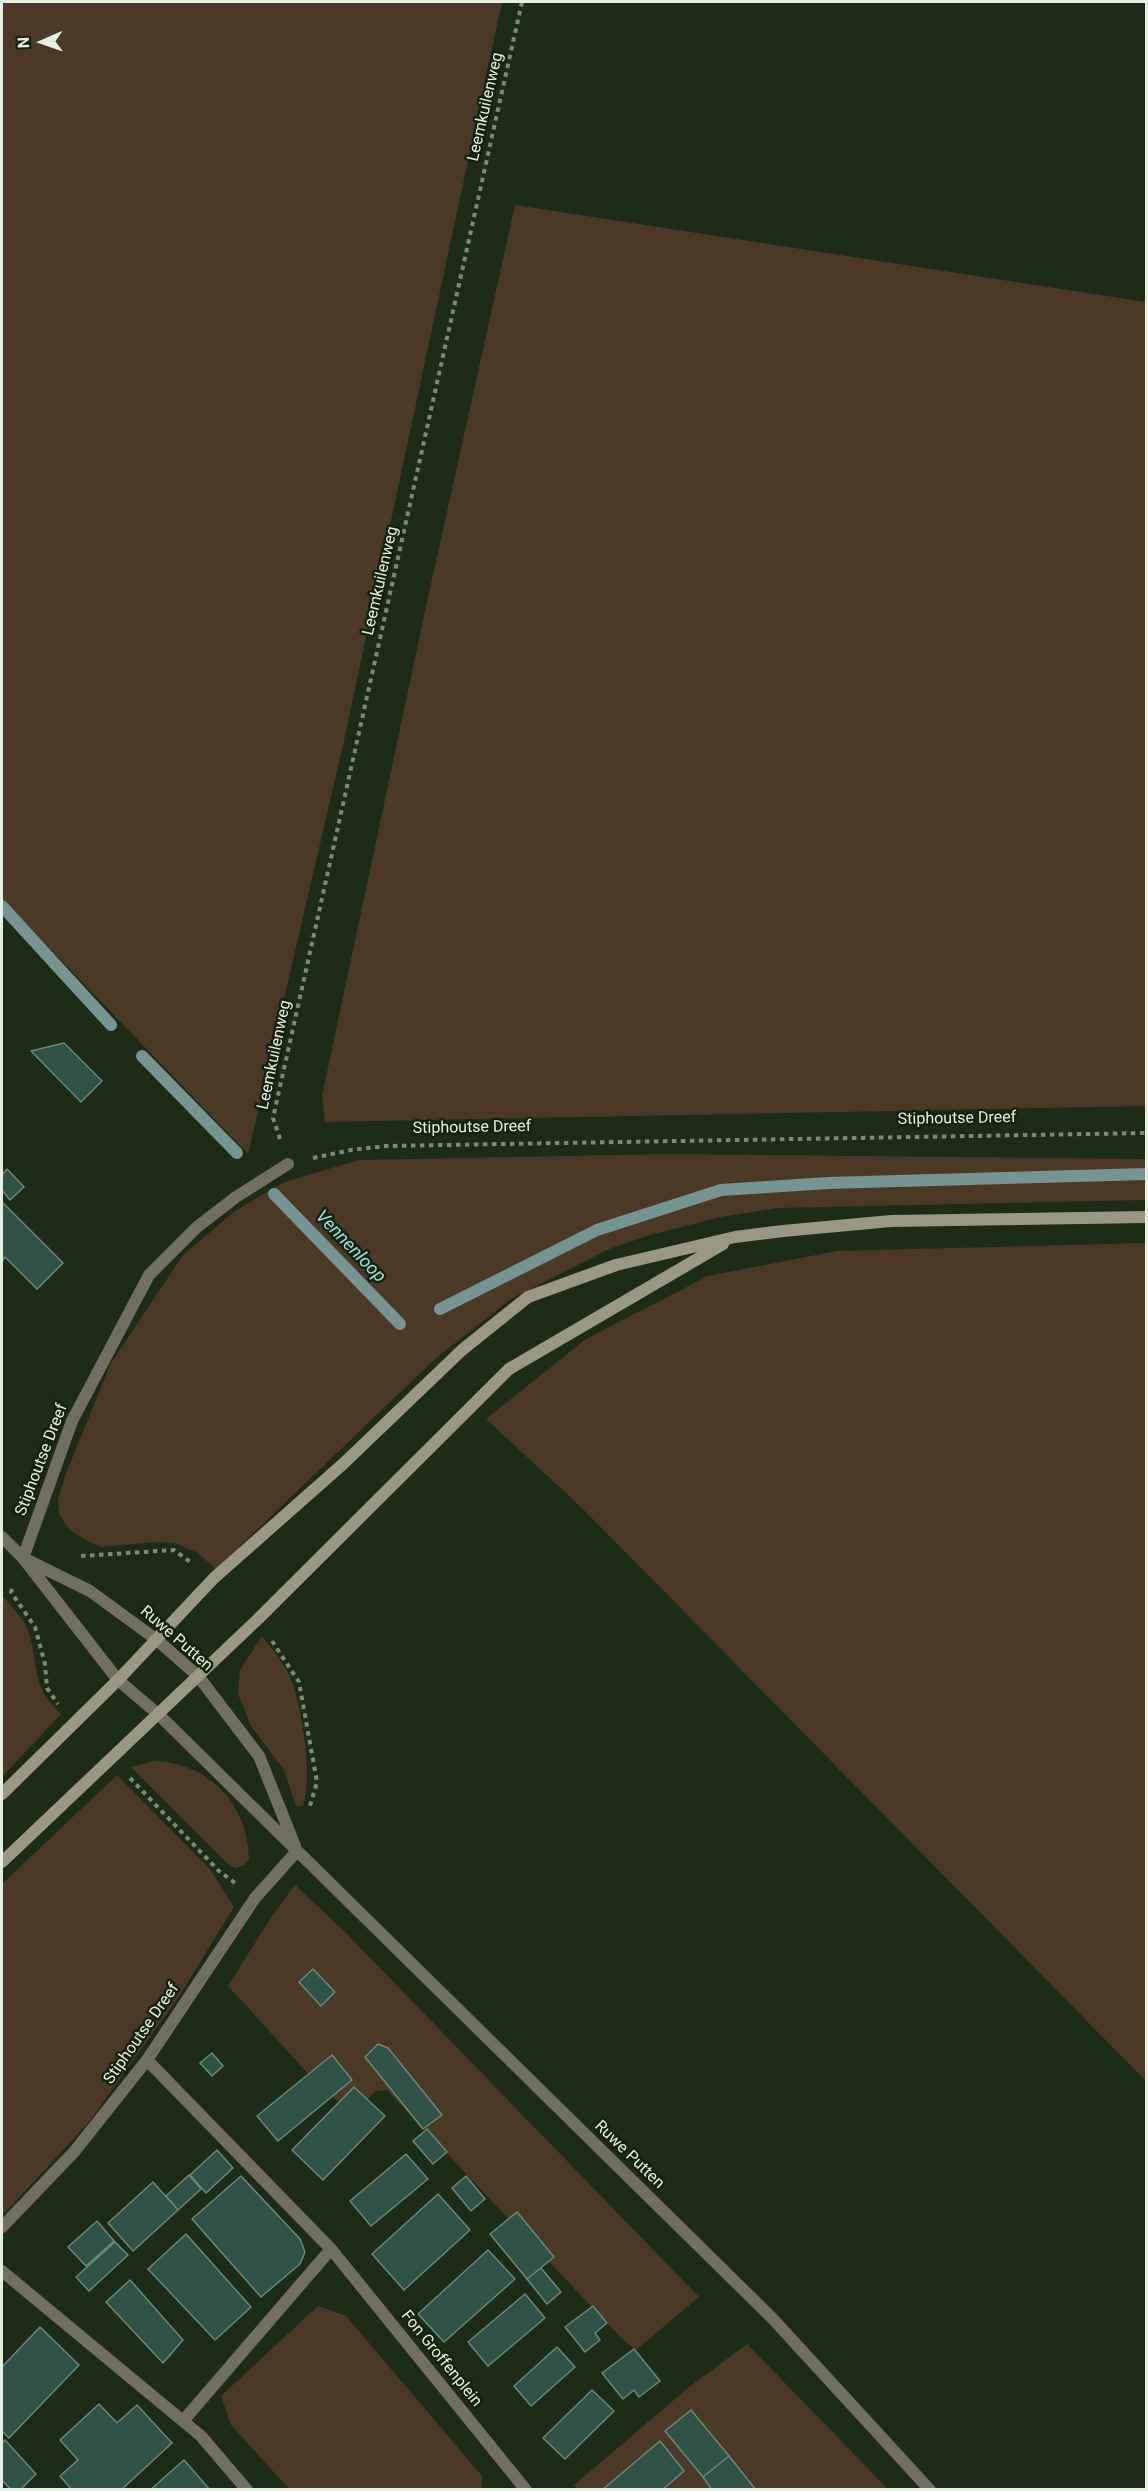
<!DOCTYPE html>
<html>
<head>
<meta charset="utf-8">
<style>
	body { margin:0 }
	#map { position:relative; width:1148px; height:2491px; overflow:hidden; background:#1d2c16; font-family:Roboto,sans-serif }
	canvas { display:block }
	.frame { position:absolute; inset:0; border:3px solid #e6efe1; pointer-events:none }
	.north { position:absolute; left:12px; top:12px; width:60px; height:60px; -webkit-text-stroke:4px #14220c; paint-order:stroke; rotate:268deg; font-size:16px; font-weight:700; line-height:24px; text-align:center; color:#e6efe1 }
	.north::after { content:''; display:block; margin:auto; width:21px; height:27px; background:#e6efe1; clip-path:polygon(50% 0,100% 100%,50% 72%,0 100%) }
</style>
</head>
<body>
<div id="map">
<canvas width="1148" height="2491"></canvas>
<div class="frame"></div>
<div class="north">N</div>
</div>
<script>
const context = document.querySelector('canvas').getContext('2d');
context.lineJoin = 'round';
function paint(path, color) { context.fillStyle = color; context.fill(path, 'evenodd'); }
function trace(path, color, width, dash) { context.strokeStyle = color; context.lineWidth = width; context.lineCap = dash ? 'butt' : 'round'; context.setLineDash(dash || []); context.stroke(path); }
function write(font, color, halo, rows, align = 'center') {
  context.font = font + ' Roboto,sans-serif'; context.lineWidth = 5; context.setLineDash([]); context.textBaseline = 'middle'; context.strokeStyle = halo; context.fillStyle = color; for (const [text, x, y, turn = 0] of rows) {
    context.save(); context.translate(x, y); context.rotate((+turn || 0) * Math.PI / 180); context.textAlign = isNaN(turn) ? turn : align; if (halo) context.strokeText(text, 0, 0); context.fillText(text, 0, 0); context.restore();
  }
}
paint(new Path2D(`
	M2,2H502L343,745L248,1154L2,899Z
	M515,205L1146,302V1106L325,1122L322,1096L425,611Z
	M668,1154L1146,1159V1200L778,1208L721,1217L650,1235L609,1249L511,1299L435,1359L216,1569L198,1553L175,1543L154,1542L101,1547L87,1541L70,1530L59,1514L58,1499L67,1471L111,1363L183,1255L235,1211L284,1182L359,1160Z
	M1146,1243V2081L582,1508L486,1419L586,1339L708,1276L837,1251Z
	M2,1595C11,1606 25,1619 29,1633C40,1670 30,1684 61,1714L2,1777Z
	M262,1636C273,1650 286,1665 292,1682C302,1709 313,1779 303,1806H296L284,1770L251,1726L238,1694L240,1670Z
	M154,1761C210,1763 248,1805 249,1859L244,1865L235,1868L227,1863L131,1767Z
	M117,1775L210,1869L234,1907L180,1995L89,2122L2,2216V1884Z
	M295,1885L344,1931L699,2297L636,2350L622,2339L387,2090L376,2091L354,2112L324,2091L228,1986L272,1916Z
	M318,2306L346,2316L482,2476V2489H289L231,2425L221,2396Z
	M747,2344L888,2489L578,2490L574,2485L688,2388Z`), '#4b3926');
trace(new Path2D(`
	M2,906L111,1025
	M142,1056L237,1153
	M274,1194L400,1324
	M440,1309L597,1230L721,1190L828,1183L1146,1174`), '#769492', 12);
const building = new Path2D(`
	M64,1043L102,1081L81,1102L31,1051Z
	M7,1169L24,1187L10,1200L2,1190V1175Z
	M2,1202L63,1263L37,1289L5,1257L2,1261Z
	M313,1969L335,1992L321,2006L299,1982Z
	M378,2044L388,2048L442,2115L423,2129L365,2057Z
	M212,2053L223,2066L212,2076L200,2063Z
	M332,2055L352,2080L278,2141L257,2116Z
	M354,2087L385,2116L323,2180L292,2150Z
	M427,2129L447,2152L433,2164L413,2141Z
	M217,2150L233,2168L206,2193L190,2175Z
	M406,2154L428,2179L371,2226L350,2201Z
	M189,2175L201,2189L178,2210L166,2196Z
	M241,2176L300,2239L305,2252L300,2264L261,2297L192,2219Z
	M466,2176L485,2199L471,2211L452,2188Z
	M153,2182L178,2210L133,2251L108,2223Z
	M438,2194L470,2230L404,2290L372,2254Z
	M517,2212L554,2257L527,2279L490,2234Z
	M97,2221L114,2241L86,2266L68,2247Z
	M186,2234L251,2307L215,2340L148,2269Z
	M115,2242L128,2255L89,2291L76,2277Z
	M488,2250L515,2279L444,2342L418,2314Z
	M541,2268L561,2292L547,2304L527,2279Z
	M130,2280L183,2340L163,2363L106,2302Z
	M525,2294L545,2318L488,2366L468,2342Z
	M593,2306L607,2323L595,2333L600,2340L585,2352L565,2327Z
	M40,2327L79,2365L9,2438L2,2431V2367Z
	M557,2347L575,2367L531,2406L514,2386Z
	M634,2349L660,2381L639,2397L634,2390L623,2399L602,2373Z
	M592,2390L614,2411L565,2459L543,2438Z
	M99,2404L117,2423L137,2405L172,2443L121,2490H72L60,2476L78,2460L60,2440Z
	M691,2410L729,2456L703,2477L665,2431Z
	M5,2440L36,2474L20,2490H11L2,2480V2443Z
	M660,2441L684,2471L662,2490H602Z
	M729,2456L756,2490H712L703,2477Z
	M184,2460L210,2490H150Z`);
paint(building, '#305145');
trace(building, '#688a7d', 1.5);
trace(new Path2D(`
	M280,1139L273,1118L522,2
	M313,1158L351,1150L386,1146L1146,1133
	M81,1556L174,1550L193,1564
	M12,1589L11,1592L35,1627L45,1664L47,1688L58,1704
	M272,1641L299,1682L317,1782L310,1806
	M130,1778L219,1871L235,1883`), '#7d8977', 4, [4.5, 4.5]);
trace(new Path2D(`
	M2,1537L23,1558L118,1680L158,1714L772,2318L930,2490
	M23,1558L72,1421L149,1275L197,1227L236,1197L288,1164
	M27,1560L90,1591L157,1640L198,1676L259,1756L295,1846
	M147,2060L331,2249L526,2490
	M2,2227L74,2152L147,2060L255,1898L297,1851
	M2,2271L201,2436L247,2490
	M183,2421L331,2249`), '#706f62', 12);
trace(new Path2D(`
	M2,1794L118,1680L214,1578L343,1464L462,1350L528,1297L616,1265L735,1237L783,1231L891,1221L1146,1217
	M2,1862L258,1619L509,1369L723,1244`), '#9a9883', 12);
write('16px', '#e6efe1', '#14220c', [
	["Leemkuilenweg",486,107,-77],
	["Leemkuilenweg",381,581,-77],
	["Leemkuilenweg",275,1055,-78],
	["Stiphoutse Dreef",957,1119,-1],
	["Stiphoutse Dreef",472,1128,-1],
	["Stiphoutse Dreef",42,1460,-69],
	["Ruwe Putten",176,1639,41],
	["Stiphoutse Dreef",142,2034,-55],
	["Ruwe Putten",629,2155,44],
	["Fon Groffenplein",441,2359,51]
]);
write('italic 18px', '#96e1e8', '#14220c', [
	["Vennenloop",350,1247,46]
]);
</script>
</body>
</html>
